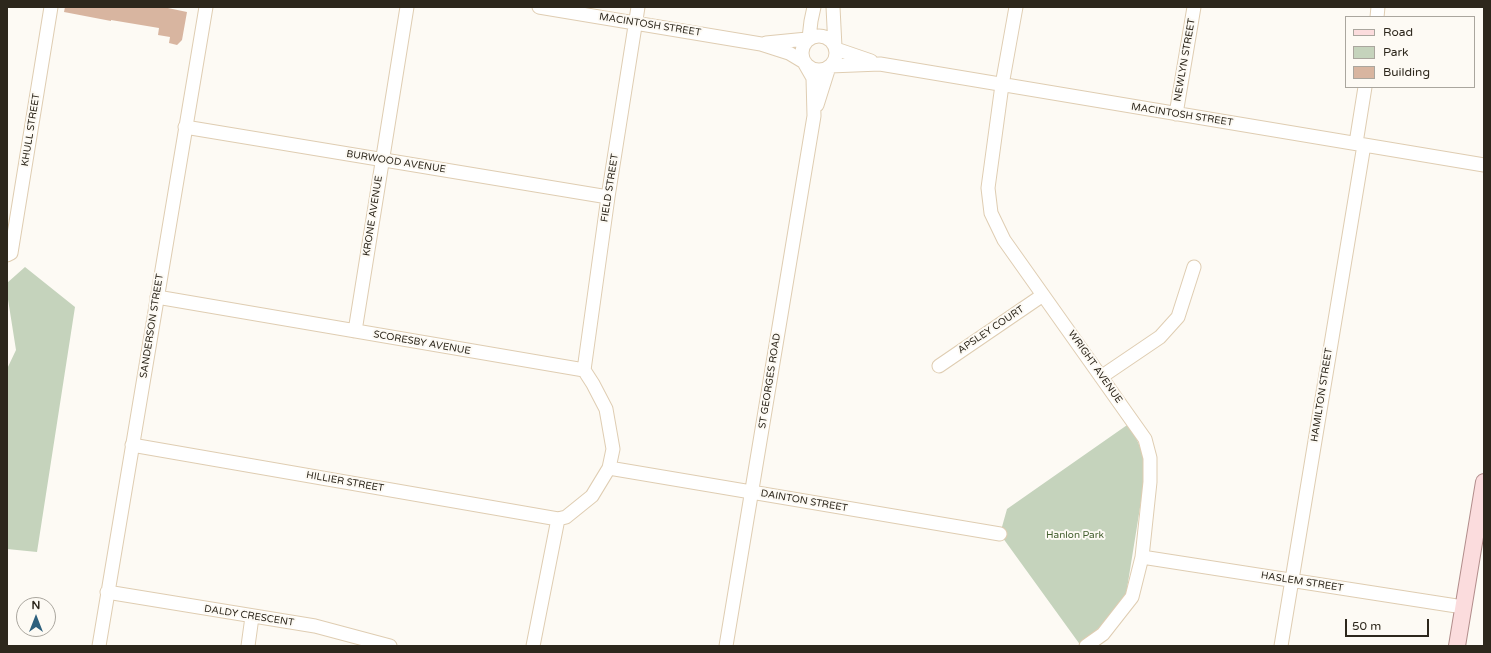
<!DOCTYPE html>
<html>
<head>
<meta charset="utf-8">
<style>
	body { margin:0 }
	#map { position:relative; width:1491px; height:653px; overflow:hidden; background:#fdfaf4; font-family:"Varela Round",sans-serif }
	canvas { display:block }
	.frame { position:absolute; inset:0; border:8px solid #2d271c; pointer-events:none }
	.legend { position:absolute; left:1345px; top:16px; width:130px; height:72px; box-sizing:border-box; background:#fdfaf4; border:1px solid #aaa69e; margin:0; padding:5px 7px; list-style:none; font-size:12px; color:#2d271c }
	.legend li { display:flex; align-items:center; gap:8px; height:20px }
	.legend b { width:20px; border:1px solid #aaa69e }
	.north { position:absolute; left:16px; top:597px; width:40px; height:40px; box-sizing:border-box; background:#fdfaf4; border:1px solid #aaa69e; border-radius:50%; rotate:0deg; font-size:11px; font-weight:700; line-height:16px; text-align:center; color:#2d271c }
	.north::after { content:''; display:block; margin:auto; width:14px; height:18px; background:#2e607d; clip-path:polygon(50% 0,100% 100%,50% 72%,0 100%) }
	.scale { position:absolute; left:1345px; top:619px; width:84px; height:18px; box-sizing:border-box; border:2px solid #2d271c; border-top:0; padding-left:5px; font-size:12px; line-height:14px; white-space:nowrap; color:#2d271c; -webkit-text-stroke:3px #fdfaf4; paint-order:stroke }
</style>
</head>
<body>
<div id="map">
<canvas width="1491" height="653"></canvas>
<div class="frame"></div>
<ul class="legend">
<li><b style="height:5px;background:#fbdcdd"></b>Road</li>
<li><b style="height:11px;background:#c5d3bc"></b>Park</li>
<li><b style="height:11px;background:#d8b5a0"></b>Building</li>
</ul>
<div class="north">N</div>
<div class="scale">50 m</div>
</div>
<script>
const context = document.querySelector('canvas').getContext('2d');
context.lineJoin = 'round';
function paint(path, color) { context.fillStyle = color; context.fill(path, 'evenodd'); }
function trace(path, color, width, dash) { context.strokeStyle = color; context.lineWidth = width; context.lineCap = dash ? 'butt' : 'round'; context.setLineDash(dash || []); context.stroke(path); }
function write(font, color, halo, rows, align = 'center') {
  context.font = font + ' "Varela Round",sans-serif'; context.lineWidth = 4; context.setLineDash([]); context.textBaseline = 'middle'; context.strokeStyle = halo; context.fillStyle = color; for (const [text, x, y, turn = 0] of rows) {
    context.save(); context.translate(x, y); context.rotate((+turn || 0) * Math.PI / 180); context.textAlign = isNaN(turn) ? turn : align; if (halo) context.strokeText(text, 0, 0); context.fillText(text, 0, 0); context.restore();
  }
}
paint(new Path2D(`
	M25,267L75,307L37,552L7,549V369L16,350L7,293V283Z
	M1130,423L1147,464L1125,601L1081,646L1000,534L1007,509Z`), '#c5d3bc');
paint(new Path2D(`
	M65,7H163L187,12L182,40L177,45L169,43L170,37L158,35L159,28L111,20V21L64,12Z`), '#d8b5a0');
const minor = new Path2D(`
	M539,7L761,44L789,53L804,62
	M833,7L835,47
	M1016,7L1002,85L988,188L991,213L1004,240L1145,439L1150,458V482L1142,557L1132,597L1103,634L1086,646
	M1377,17L1378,7
	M802 53a17 17 0 1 1 34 0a17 17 0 1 1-34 0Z
	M809,38L811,21L814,7
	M766,43L807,39
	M836,49L871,61
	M830,66L880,64L1484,165
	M817,105L829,67
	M1176,114L1194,7
	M185,127L608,197
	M1356,143L1365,87
	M7,255L11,253L51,7
	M157,297L584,370L593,384L606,409L613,449L609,468L592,496L566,517L558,519L533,646
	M355,331L407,7
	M939,366L1043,295
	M584,370L608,197L638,7
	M1101,377L1160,337L1178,317L1194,267
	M132,445L558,519
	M609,468L1000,534
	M1142,557L1463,607
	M107,592L315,626L390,646
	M99,646L206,7
	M248,646L252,617
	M726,646L814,116L813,78L805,64
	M1281,646L1364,145`);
const major = new Path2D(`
	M1457,646L1484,482`);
trace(minor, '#dfcdb2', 15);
trace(major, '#b28d8b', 18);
trace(minor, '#fff', 13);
trace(major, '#fbdcdd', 16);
write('10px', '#2d271c', '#fdfaf4', [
	["MACINTOSH STREET",650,25,9],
	["NEWLYN STREET",1185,60,-80],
	["MACINTOSH STREET",1182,115,9],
	["KHULL STREET",31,130,-81],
	["BURWOOD AVENUE",396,162,9],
	["FIELD STREET",610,188,-81],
	["KRONE AVENUE",373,216,-81],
	["SANDERSON STREET",152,326,-81],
	["APSLEY COURT",991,330,-34],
	["SCORESBY AVENUE",422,343,10],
	["WRIGHT AVENUE",1095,367,55],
	["ST GEORGES ROAD",770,381,-81],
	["HAMILTON STREET",1322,395,-81],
	["HILLIER STREET",345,482,10],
	["DAINTON STREET",804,501,10],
	["HASLEM STREET",1302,582,9],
	["DALDY CRESCENT",249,616,9]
]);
write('10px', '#435f2f', '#fdfaf4', [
	["Hanlon Park",1075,535]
]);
</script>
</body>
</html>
